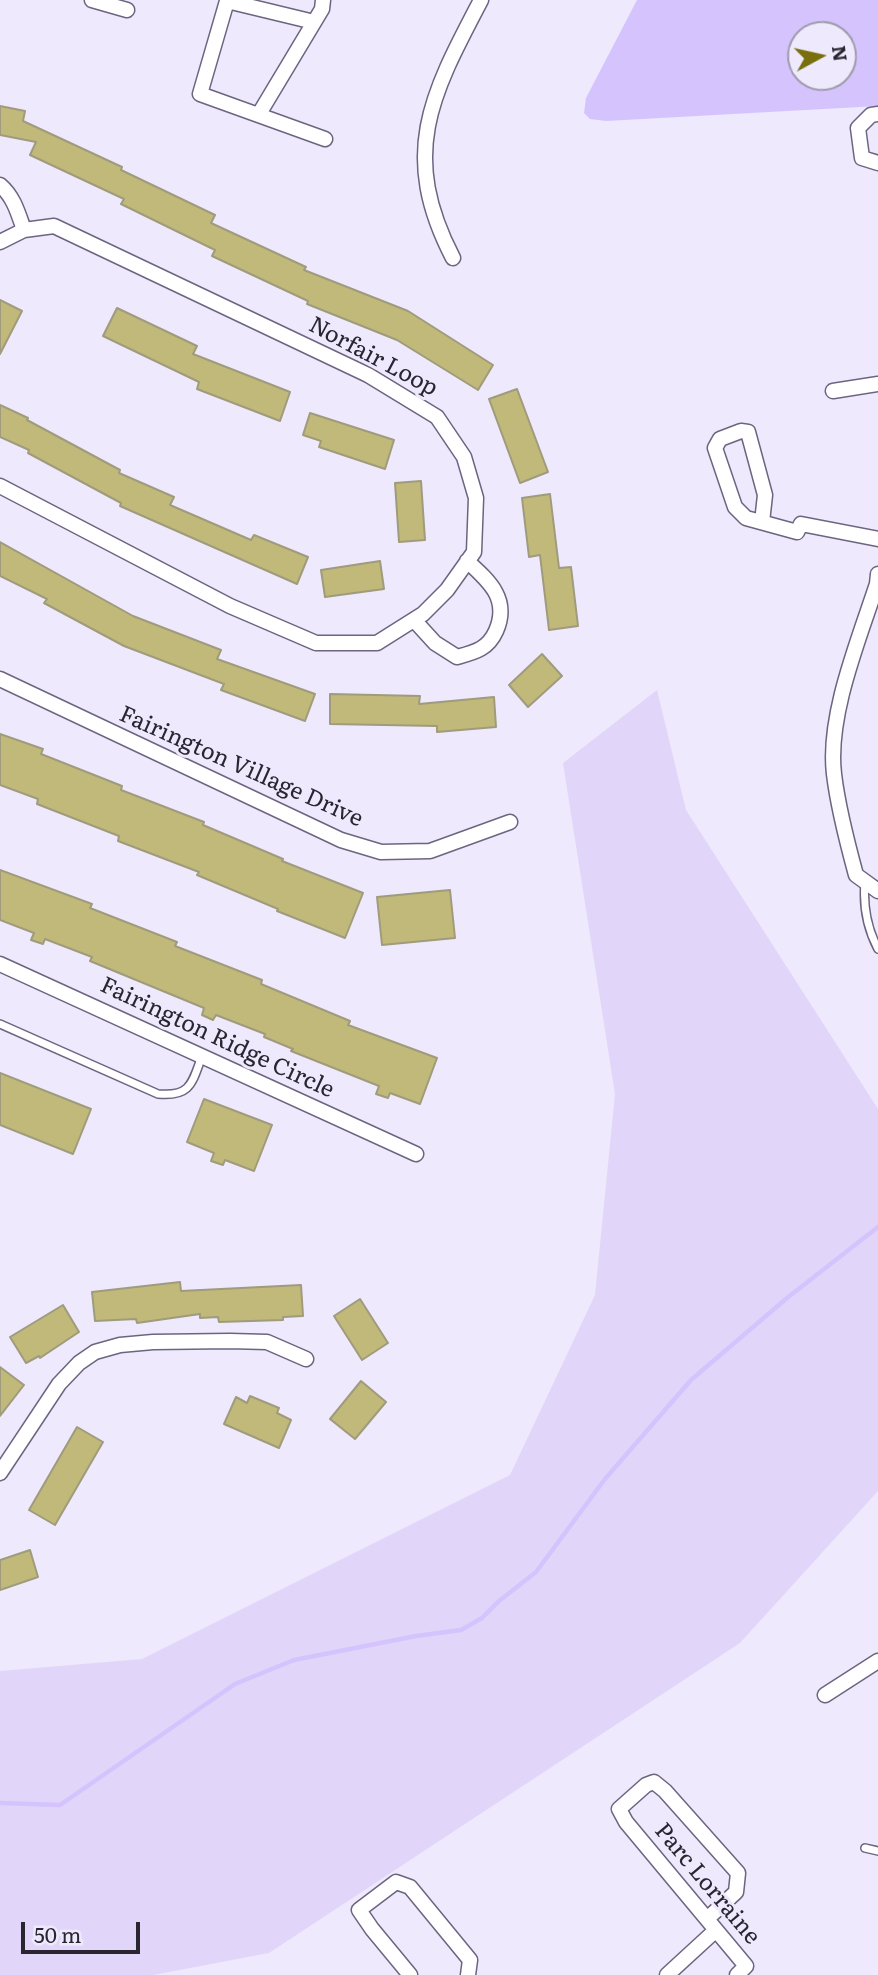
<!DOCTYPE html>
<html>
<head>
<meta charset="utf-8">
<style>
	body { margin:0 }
	#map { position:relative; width:878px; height:1975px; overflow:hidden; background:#eee9fc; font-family:Literata,serif }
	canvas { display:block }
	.north { position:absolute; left:787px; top:21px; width:70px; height:70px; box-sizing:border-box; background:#eee9fc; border:2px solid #9f9bab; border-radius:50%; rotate:82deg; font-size:19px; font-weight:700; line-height:28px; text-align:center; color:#292632 }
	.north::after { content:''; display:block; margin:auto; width:24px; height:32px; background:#7a6f0d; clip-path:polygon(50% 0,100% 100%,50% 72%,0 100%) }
	.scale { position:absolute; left:21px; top:1922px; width:119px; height:32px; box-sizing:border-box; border:4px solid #292632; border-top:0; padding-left:9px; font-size:21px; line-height:24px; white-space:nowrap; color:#292632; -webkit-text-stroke:5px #eee9fc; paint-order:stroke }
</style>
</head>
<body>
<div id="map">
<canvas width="878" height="1975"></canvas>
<div class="north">N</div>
<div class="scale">50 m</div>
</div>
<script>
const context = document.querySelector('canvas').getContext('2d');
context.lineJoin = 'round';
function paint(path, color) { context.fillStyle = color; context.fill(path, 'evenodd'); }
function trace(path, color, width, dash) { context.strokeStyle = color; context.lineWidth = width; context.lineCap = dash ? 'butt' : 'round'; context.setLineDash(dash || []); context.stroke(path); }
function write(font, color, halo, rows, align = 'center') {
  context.font = font + ' Literata,serif'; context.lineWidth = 6; context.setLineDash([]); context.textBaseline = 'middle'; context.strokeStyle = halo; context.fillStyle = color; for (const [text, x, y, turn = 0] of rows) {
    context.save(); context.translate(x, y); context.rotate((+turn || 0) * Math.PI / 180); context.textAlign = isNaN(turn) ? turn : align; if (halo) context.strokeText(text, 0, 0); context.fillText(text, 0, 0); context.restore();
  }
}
paint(new Path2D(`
	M657,690L686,810L878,1109V1491L740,1643L269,1953L153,1975H0V1671L142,1659L510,1475L595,1295L615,1094L563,763Z`), '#e1d6f9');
paint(new Path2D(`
	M637,0H878V106L606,121L590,119L584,113L586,98ZM801,35H843V77H801Z`), '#d5c3fe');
trace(new Path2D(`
	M0,1803L60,1805L235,1684L294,1660L416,1636L461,1630L482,1618L499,1601L536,1572L605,1479L691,1380L787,1298L878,1227`), '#d5c3fe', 4.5);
const building = new Path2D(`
	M0,106L25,111L23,121L122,167L121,170L215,215L211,223L306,267L304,270L408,311L493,365L478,390L397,340L307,304L308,301L212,256L215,250L121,204L124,199L30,155L36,142L0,135Z
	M0,300L22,311L0,354Z
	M117,308L197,346L193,354L290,392L280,421L197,389L199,382L103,336Z
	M517,389L548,472L520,483L489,399Z
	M0,405L28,418L27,420L120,470L119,473L174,497L170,505L251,540L254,535L308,557L297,584L120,506L121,503L28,453L29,450L0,437Z
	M310,413L394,440L385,469L319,447L321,441L303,435Z
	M421,481L425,540L399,542L395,483Z
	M550,494L559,568L571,567L578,626L549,630L540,555L529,557L522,498Z
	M0,542L133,616L221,650L217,659L315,694L305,721L221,690L224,684L124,646L44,603L47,599L0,576Z
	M380,561L384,589L325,597L321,570Z
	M542,654L562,676L528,707L509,685Z
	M330,694L420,696L419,704L494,697L496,727L437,732V726L330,724Z
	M0,734L43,749L41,754L122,786L121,790L204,822L203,825L283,859L282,861L363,893L345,938L277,911L278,909L197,875L199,872L118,841L119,836L37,804L38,799L0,785Z
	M0,870L92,904L90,908L177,942L175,946L262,980L261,984L350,1021L348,1025L437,1058L420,1104L390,1093L388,1098L376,1094L379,1086L291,1051L293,1049L264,1037L265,1034L216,1015L213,1020L202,1015L204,1008L90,961L92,957L45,939L43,944L31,940L34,933L0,920Z
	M450,890L455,938L382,945L377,897Z
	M0,1073L91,1109L73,1154L0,1125Z
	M204,1099L272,1125L254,1171L225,1160L223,1165L211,1161L214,1153L187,1142Z
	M180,1282L181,1291L301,1285L303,1316L283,1317V1320L219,1322L218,1317L200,1318V1314L137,1323L136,1319L95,1321L92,1292Z
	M360,1299L388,1343L362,1360L334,1316Z
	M63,1305L79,1332L40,1358L39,1356L26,1363L10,1337Z
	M0,1367L24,1385L0,1416Z
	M361,1381L386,1402L355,1439L330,1419Z
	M250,1396L279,1408L277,1413L291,1420L279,1448L224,1424L236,1397L247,1403Z
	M77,1427L103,1442L55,1525L29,1510Z
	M30,1550L38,1577L0,1590V1560Z`);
paint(building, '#c1b97a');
trace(building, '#9f9b7c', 2);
const lane = new Path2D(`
	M865,883C863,906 867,928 878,949
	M0,1024L158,1094C191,1097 192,1083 202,1056
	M865,1848L878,1851`);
const street = new Path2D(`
	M92,0L127,10
	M314,22L227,1L200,94L325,139
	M259,114L322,9L323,0
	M878,114L871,115L858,128L862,158L878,163
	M0,185C14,197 18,213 24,230
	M0,242L24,230L54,226L368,375L437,417L464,457L476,498L474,552L447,590L423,614L377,643H316L230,606L0,486
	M453,258C399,154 431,95 481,0
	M833,391L878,384
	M762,522L765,495L748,432L741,431L720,439L715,448L735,507L746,518L797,532L801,524L878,539
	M878,574L877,584C859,639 827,716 834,774C838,808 847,842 856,875L878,891
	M414,620L435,643L457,657C475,652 488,649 496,631C510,599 489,581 467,561
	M0,679L341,840L381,852L430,851L510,822
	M0,964L416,1154
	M0,1473L59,1384L79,1363L95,1352L120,1345L153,1342L230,1341L267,1342L306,1359
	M825,1695L878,1661
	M707,1919L736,1892L738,1873L665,1791L654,1782L646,1785L619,1809L626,1822L746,1966L737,1975
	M410,1975L372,1929L359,1910L396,1882L410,1887L470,1960L468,1975
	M667,1975L716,1930`);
trace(lane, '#6d6480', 10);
trace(street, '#6d6480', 17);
trace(lane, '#fff', 7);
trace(street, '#fff', 14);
write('23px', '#292632', '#eee9fc', [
	["Norfair Loop",373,357,28],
	["Fairington Village Drive",241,767,24],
	["Fairington Ridge Circle",217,1038,25],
	["Parc Lorraine",707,1884,50]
]);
</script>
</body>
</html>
